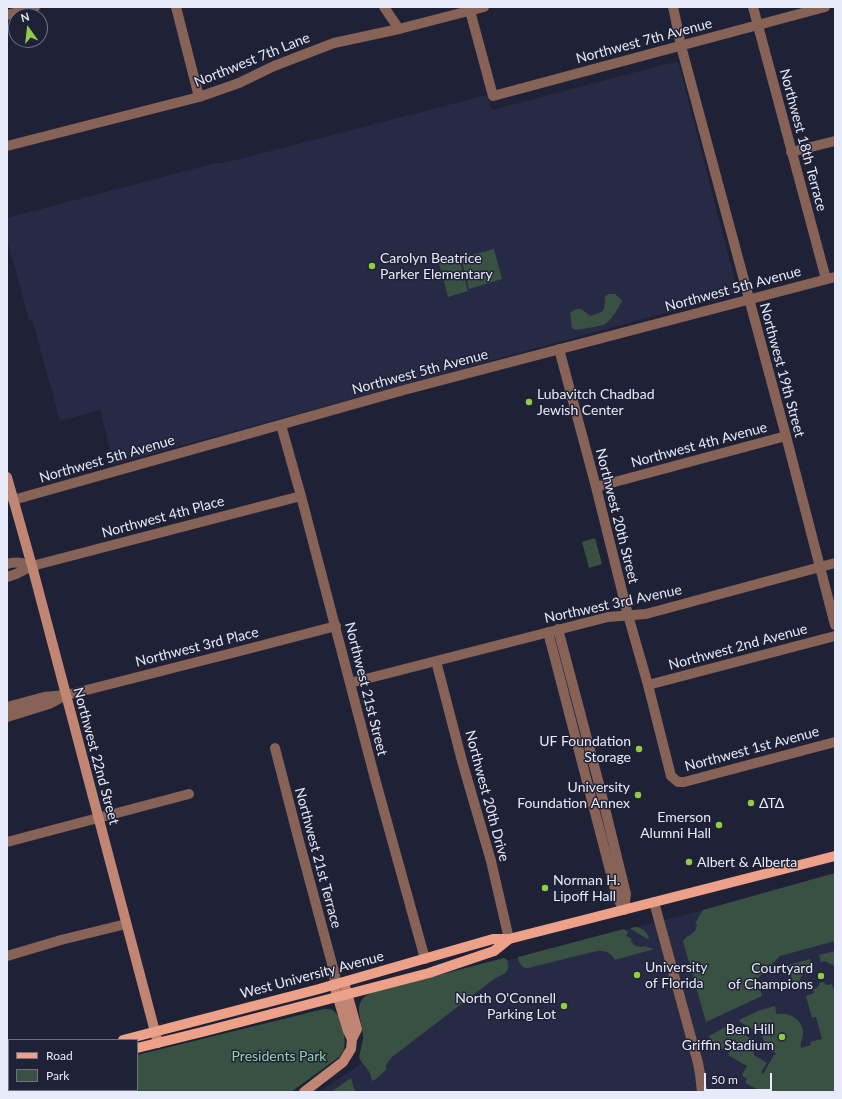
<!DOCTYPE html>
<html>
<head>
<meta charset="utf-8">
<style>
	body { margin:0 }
	#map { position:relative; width:842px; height:1099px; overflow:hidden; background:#1f2136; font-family:Lato,sans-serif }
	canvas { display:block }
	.frame { position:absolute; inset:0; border:8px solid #e7eaf8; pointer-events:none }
	.legend { position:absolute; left:8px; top:1039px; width:130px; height:52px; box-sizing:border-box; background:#1f2136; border:1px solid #6f7184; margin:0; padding:5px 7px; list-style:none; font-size:12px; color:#e7eaf8 }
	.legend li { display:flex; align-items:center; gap:8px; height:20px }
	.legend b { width:20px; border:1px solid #6f7184 }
	.north { position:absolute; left:8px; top:8px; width:40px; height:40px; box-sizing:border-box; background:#1f2136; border:1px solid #6f7184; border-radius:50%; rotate:345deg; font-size:11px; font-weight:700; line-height:16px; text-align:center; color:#e7eaf8 }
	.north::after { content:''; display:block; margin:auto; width:14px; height:18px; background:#8fcd42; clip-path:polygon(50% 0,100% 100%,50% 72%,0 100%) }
	.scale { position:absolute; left:704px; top:1073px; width:68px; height:18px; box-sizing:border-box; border:2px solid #e7eaf8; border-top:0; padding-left:5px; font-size:12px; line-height:14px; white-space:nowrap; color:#e7eaf8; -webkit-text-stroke:3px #1f2136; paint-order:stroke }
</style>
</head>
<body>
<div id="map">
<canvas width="842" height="1099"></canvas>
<div class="frame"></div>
<ul class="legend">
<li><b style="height:5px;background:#eca188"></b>Road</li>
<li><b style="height:11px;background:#395143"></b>Park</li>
</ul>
<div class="north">N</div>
<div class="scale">50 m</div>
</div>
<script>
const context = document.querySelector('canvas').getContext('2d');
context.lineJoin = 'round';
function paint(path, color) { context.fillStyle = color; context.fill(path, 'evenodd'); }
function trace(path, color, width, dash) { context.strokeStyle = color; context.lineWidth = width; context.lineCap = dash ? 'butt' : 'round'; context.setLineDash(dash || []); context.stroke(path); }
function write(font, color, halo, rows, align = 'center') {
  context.font = font + ' Lato,sans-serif'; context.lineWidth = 3; context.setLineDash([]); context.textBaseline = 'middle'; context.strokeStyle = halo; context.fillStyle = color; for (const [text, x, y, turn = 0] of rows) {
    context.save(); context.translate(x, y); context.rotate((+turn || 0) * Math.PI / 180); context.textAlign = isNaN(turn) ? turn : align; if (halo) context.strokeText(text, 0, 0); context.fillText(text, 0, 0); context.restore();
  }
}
paint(new Path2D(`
	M678,61L738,293L114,464L100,410L60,421L32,319L29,320L7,239V218L212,164L228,162L487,95L492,110Z
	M835,873V1092H318L351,1071L362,1062L359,1059V1056L362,1047L363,1038L359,1011L362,1000L365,996L384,989L504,958L508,960L703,910Z`), '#262a44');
paint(new Path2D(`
	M494,249L502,279L469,289L461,258Z
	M459,258L468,291L448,297L439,263Z
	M609,294H615L622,300C620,306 611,321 605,324C602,326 582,329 576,330L572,328L570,313C579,305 583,310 590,316C606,311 604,313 605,296Z
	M595,538L602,564L589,568L582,542Z
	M835,873V941L780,956L757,979L762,996L706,1022L683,941L688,935L689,936L695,931L697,924L695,923L703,910Z
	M635,927C643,928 648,932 649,940L631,929L630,928Z
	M624,929L628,932L626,936L632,939L631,941L635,946L643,947L644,946L654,949L615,960C611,953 605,950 597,951L528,968C521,968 519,963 518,957Z
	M835,951V966L825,961L821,962L819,955Z
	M504,958L507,960C511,974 504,973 494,979L392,1057L386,1065V1070L376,1079L372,1081C371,1078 371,1074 369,1072C367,1067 362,1064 360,1059C358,1056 363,1043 363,1038C364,1020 348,1001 374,992Z
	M810,959L812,966L808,967L800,979L801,983L794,985L788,965Z
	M824,982L825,984L828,985L832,984L833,988H835V1092H756L757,1089L745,1083L747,1079L742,1075L747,1066L728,1055L731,1049L727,1047L724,1050L711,1043L709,1036L729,1025L753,1040L751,1043L754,1055L767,1063L761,1072L763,1074L774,1055L777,1054C767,1050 762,1042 762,1031L758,1032L740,1022L739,1020L758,1011L775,1006L776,1012V1013L777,1014C790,1012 804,1020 803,1035C802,1040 800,1043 801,1048L811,1045L810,1042L822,1039L816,1017L812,1018L806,996L814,993L813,989L817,988L819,985V983Z
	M324,1009C328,1009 331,1009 334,1011C341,1016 347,1040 344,1048C344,1051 341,1054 339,1057L291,1092H7V1090H137V1055Z
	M351,1078L355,1092H331Z`), '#395143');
trace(new Path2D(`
	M176,7L199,97
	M384,7L399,29
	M469,7L493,96L825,7
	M673,7L675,16L681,46L786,436L835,625
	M753,7L826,279
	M7,15L35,7
	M7,146L199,97L239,83L274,66L334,43L399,29L484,7
	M791,152L835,141
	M559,349L596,487L628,615L648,685L671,776L678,782H684L835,742
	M281,425L301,496L374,775L425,959
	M596,487L786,436
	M13,500L404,390L835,277
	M7,564C16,561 23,563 32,566
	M7,577L16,574L32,566L301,496
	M558,629L599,784L626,894L624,910
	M548,632L617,897L624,910
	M436,661L462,761L491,861L509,939
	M350,683L608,617L646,614L835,563
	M648,685L835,636
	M7,707L44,697L66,695L71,694L244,650L336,626
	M7,717L49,704L62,697
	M275,748L299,841L335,975L334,985
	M7,842L189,794
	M654,902L698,1063L700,1074L702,1092
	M7,956L61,940L126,924`), '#876257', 10);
trace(new Path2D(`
	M7,477L32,566L158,1043
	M334,985L348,1031L352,1039
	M304,1092L343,1062L351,1049L352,1039L357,1029L344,982`), '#c08573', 10);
trace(new Path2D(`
	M123,1040L319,989L493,939H509L835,856
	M137,1048L206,1031L429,973L494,951L509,939
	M7,1080H9`), '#eca188', 10);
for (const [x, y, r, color] of [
	[372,266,4,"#8fcd42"],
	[529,402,4,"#8fcd42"],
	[639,749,4,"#8fcd42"],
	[638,795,4,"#8fcd42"],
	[751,803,4,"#8fcd42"],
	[719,825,4,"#8fcd42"],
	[689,862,4,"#8fcd42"],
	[545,888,4,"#8fcd42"],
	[637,975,4,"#8fcd42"],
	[821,976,4,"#8fcd42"],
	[564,1006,4,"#8fcd42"],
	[782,1037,4,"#8fcd42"]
]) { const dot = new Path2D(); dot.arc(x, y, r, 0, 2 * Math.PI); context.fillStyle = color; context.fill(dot); trace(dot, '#1f2136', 1.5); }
write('14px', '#e7eaf8', '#1f2136', [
	["Northwest 7th Avenue",644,41,-15],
	["Northwest 7th Lane",252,60,-22],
	["Northwest 18th Terrace",803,140,75],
	["Northwest 5th Avenue",733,289,-15],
	["Northwest 19th Street",782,370,75],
	["Northwest 5th Avenue",420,372,-15],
	["Northwest 4th Avenue",699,445,-15],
	["Northwest 5th Avenue",107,459,-16],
	["Northwest 20th Street",617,516,76],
	["Northwest 4th Place",163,517,-15],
	["Northwest 3rd Avenue",613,604,-12],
	["Northwest 3rd Place",197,647,-14],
	["Northwest 2nd Avenue",738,647,-15],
	["Northwest 21st Street",366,689,76],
	["Northwest 1st Avenue",752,749,-15],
	["Northwest 22nd Street",96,756,75],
	["Northwest 20th Drive",487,796,75],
	["Northwest 21st Terrace",318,858,75],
	["West University Avenue",312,975,-15]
]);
write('14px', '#e7eaf8', '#1f2136', [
	["Carolyn Beatrice",380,258],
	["Parker Elementary",380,274],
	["Lubavitch Chadbad",537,394],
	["Jewish Center",537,410],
	["UF Foundation",631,741,"right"],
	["Storage",631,757,"right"],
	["University",630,787,"right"],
	["Foundation Annex",630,803,"right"],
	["ΔΤΔ",759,803],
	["Emerson",711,817,"right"],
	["Alumni Hall",711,833,"right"],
	["Albert & Alberta",697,862],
	["Norman H.",553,880],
	["Lipoff Hall",553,896],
	["University",645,967],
	["of Florida",645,983],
	["Courtyard",813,968,"right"],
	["of Champions",813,984,"right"],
	["North O'Connell",556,998,"right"],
	["Parking Lot",556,1014,"right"],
	["Ben Hill",774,1029,"right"],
	["Griffin Stadium",774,1045,"right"]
], 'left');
write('14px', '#92d2ac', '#1f2136', [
	["Presidents Park",279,1056]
]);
</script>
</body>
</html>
